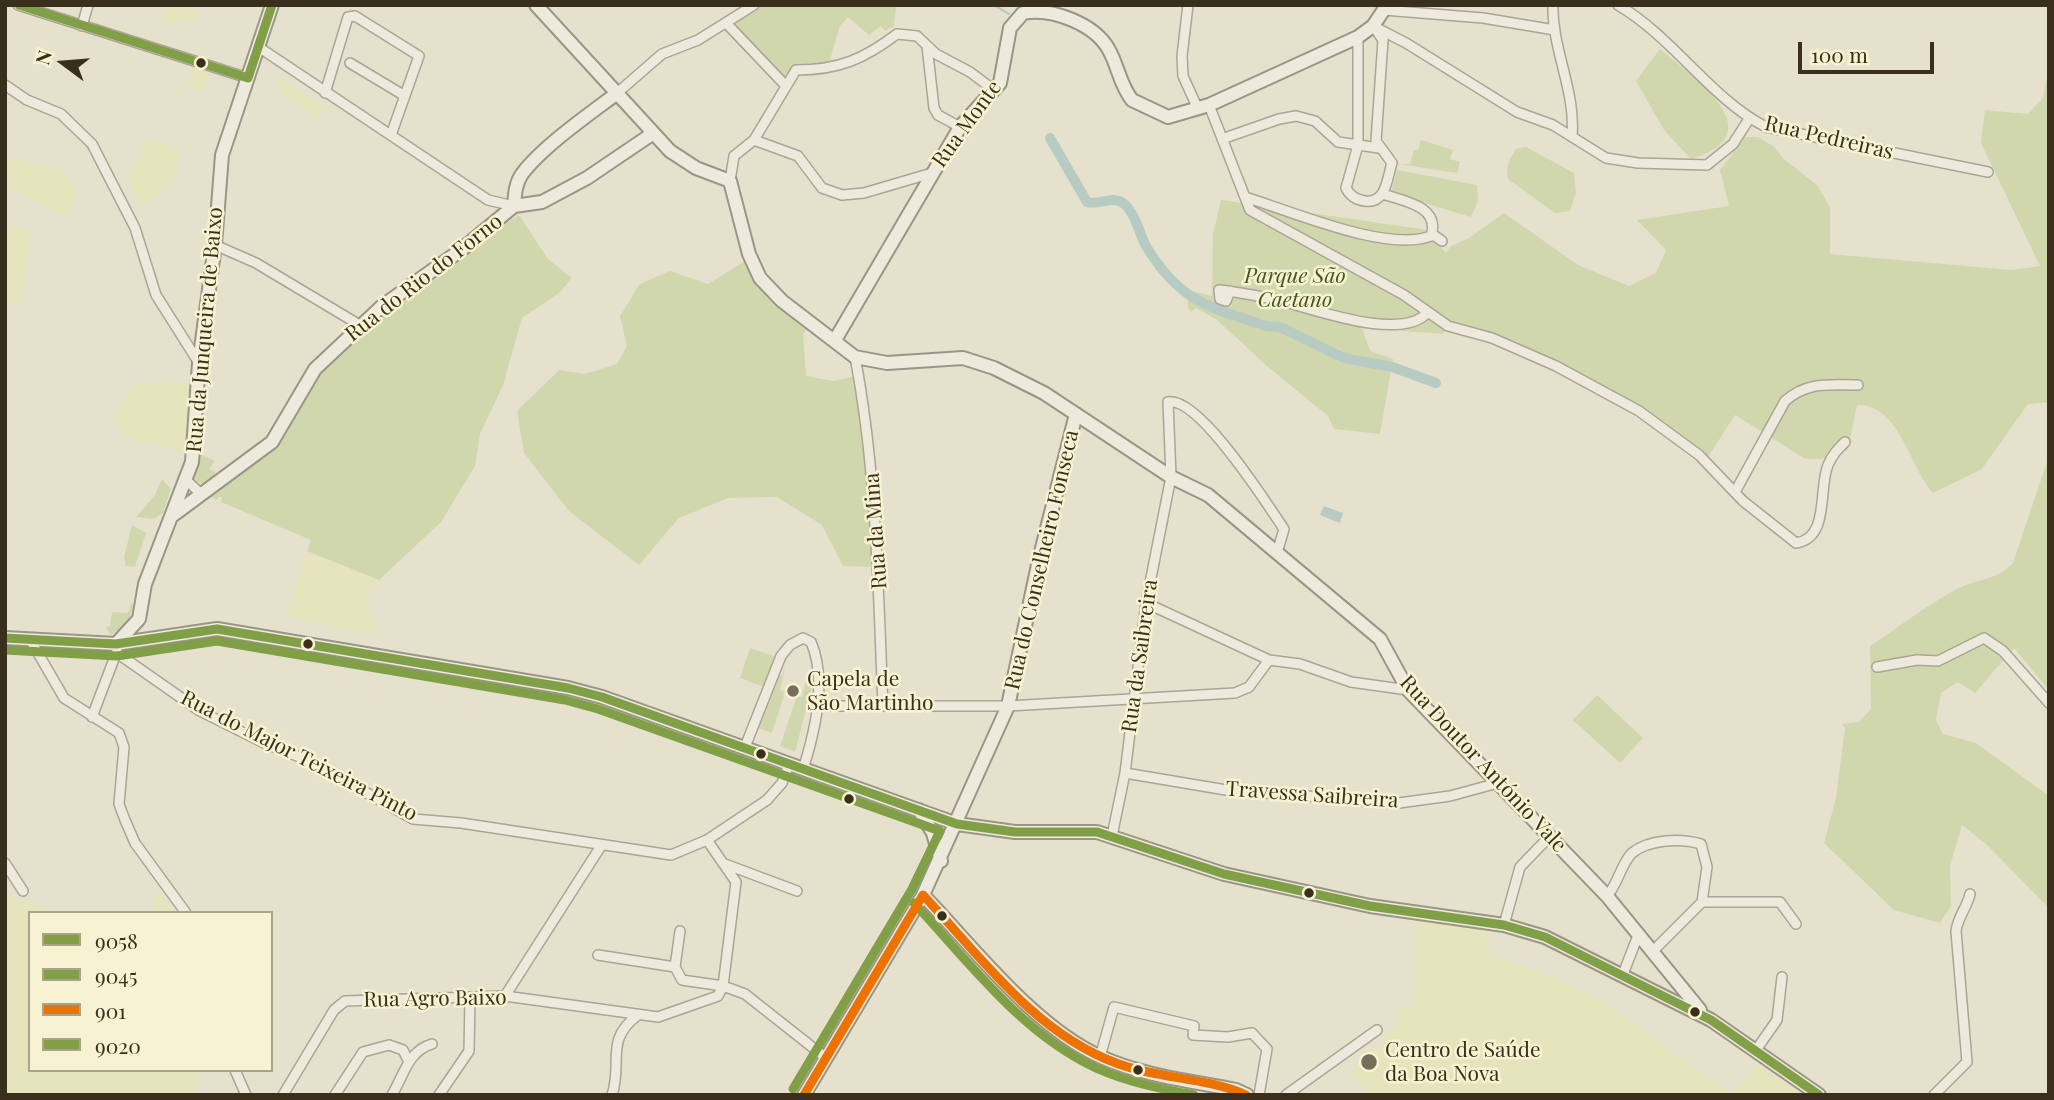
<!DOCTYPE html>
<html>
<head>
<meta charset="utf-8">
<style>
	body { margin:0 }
	#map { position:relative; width:2054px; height:1100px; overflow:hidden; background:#e6e1cc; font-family:"Playfair Display",serif }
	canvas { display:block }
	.frame { position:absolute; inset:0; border:7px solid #392f1c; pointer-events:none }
	.legend { position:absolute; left:28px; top:911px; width:245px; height:161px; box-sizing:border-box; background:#f7f2d1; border:2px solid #aba489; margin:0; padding:9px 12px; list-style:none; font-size:21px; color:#392f1c }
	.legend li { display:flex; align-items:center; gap:14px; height:35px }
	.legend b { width:35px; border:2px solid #aba489 }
	.north { position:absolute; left:28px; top:28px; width:70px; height:70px; -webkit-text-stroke:5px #f7f2d1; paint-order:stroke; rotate:286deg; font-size:19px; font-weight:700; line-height:28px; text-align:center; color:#392f1c }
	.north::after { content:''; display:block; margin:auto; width:24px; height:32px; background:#392f1c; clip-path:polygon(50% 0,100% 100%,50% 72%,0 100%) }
	.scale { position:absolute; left:1798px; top:42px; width:136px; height:32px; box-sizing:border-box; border:4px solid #392f1c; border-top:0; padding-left:9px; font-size:21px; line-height:24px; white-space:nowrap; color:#392f1c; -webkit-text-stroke:5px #f7f2d1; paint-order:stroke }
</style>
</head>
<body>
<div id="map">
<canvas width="2054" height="1100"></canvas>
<div class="frame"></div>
<ul class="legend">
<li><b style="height:9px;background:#809f47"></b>9058</li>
<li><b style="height:9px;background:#809f47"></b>9045</li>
<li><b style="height:9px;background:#eb7203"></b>901</li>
<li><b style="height:9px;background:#809f47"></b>9020</li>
</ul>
<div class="north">N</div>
<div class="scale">100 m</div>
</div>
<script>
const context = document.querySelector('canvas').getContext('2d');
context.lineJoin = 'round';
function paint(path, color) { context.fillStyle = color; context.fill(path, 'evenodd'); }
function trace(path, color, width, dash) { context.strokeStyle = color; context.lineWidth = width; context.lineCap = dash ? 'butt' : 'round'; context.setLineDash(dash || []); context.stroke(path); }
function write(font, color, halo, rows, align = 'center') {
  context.font = font + ' "Playfair Display",serif'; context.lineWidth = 5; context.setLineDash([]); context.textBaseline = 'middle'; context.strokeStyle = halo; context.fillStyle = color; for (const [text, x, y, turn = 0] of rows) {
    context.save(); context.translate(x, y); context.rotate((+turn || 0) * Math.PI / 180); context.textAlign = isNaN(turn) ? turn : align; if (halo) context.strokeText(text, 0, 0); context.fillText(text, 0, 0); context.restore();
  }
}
paint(new Path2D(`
	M167,5L197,11L194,23L180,19L178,24L161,20Z
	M193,68L210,74L204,92L186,87Z
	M279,78L325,107L319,118L280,94L282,89L276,86Z
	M148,138L180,148L176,176L142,207L128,177Z
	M5,156L63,170L73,183L77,197L65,217L5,186Z
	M10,226L30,229L23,301L9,304L5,299V229Z
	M132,383H192L189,454L160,444L132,440L113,422Z
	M307,551L379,580L371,588L365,605L376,618L373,635L286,616Z
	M160,889L174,913H149Z
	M5,894L62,913H30V1070H201L192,1095H5Z
	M1417,919L1488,927L1486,955L1538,971L1598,998L1731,1094L1759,1064L1802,1095H1369L1353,1074L1355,1064L1376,1048L1395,1025L1399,1004L1412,1007Z`), '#e6e4bc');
paint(new Path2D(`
	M760,5H896L894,26L885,31L881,26L869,35L848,17L840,26L828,66L796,65L786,80L731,24Z
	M1660,49C1694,78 1776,134 1691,159L1664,130L1636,81Z
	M2049,66V402L2028,404L1982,469L1933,493C1909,467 1900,404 1857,405L1848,450C1833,456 1820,462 1804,458L1735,415L1708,457L1699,455L1639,411L1556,366L1447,326L1443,334L1362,328L1370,351L1393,359L1380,434L1334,429L1328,416L1267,366L1216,319L1196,308L1191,312C1185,306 1188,298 1192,291L1212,296L1213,234L1221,200L1428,230L1446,253L1451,246L1469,238L1504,213L1578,265L1629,286L1656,273L1666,250L1637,220L1729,206L1720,170L1745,137H1758L1773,146L1784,159L1818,186L1830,208V254L2012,270L2040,266L1981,143L1985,110L2028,114L2043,98Z
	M1421,140L1453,150L1450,159L1460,162L1457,173L1399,164H1410L1414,150H1418Z
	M1526,147L1574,173L1576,193L1570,211L1555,213L1508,179C1505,168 1510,158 1516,149Z
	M1397,170L1477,185L1478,201L1471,217L1391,193Z
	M519,215L548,259L572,278L559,293L522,318L503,385L480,434L475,466L441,522L379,580L307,551L311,540L221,502L222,497H218L217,500L209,496L265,453L317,374L410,289Z
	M747,260L755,282L806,330L803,335L806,376L834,381L855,376L863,422L877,567L843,566L822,525L777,497L728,498L679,518L639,565L569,511L524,453L517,411L559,370L585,374L617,364L627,346L620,316L640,284L670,271L708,284Z
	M200,454L215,461L209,469L215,472V477L205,484L196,482L193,476Z
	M2049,456V690L2014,648L1975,693L1958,682L1941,693L1936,720L1943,734L1976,743L2049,796V908L1986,844L1962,825L1950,866L1951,906L1940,923L1894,910L1824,843L1836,798L1845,728L1842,724L1859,722L1871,709L1870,646C1899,627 1928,604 1959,588C1980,578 1998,580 2013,563Z
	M162,479L171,489L163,513L154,519L136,517L155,495Z
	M132,525L146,533L135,567L126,566L124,557Z
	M132,601C136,614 123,628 111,635L106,628L110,626L112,612L128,613Z
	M750,648L776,657L764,687L740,678Z
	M786,665L780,690L785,692L772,733L755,727L776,674L782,676Z
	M809,671L812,672L813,683L795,752L780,746L797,696L802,697Z
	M1597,695L1643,738L1620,763L1573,720Z`), '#d0d7ad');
paint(new Path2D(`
	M1324,506L1343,513L1340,523L1320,515Z`), '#b8cbc2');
trace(new Path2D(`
	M994,5L1009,14`), '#b8cbc2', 2.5);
trace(new Path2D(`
	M1050,138L1087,202C1099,206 1111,195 1123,203C1135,212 1139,233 1146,246C1180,302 1208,307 1267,326L1280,327L1344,358L1392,367L1436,383`), '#b8cbc2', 10);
const street = new Path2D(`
	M18,5L248,78
	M1188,5L1182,56L1183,76L1198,109
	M1553,5C1552,50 1576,91 1572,136
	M1618,5C1673,37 1711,99 1766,127L1988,172
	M1384,10L1483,18L1555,30
	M727,24L786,86
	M82,26L88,5
	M1373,26L1406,43L1517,112L1553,125L1606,158L1638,163L1707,165L1733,144L1749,119
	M1358,37V145L1346,188C1350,196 1356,200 1365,201C1386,204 1387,179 1392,163L1376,141L1383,40L1374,27
	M927,46L934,108L938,115L960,127
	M260,48L488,200L514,206
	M350,63L405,96
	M5,85L27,100L61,114L92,144L135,228L156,295L199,363
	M325,93L348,17L355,16L419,56L391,135
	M616,94L662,54L698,40L754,5
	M1209,105L1250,210L1404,295L1448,326L1492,338L1556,366L1639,411L1699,455L1743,501L1796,543C1830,538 1818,489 1828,465C1832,455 1838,449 1845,442
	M1222,139L1279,119L1296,116L1315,121L1338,142L1379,148
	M754,140L798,156L822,188L842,195L864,193L932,173
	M730,181L734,156L754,140L796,70C839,70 864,59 897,34L917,36L936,54L970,72L994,90
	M1245,197C1291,211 1387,253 1431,236C1441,206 1403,201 1383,194
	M1432,234L1442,241
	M215,245L256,263L363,327
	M1230,291L1226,301L1220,299L1219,290C1239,292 1258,296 1278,300C1311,308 1402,343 1428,312
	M855,357C877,472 878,589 883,706
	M186,480L200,493
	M1735,492L1785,401C1808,381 1829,385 1858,385
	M1146,603L1269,660L1300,664L1351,682L1408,690
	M31,641L64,698L119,733L124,747L119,804L125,820L135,843L186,913
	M117,653L200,711L266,744L310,761L413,819L461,823L671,855L707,840L767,800L782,783L789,764
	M1877,667L1917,660L1938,661L1984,638L2003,651L2049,703
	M815,706H1008L1235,693L1249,687L1269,660
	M92,717L117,651
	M745,747L781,656L790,645L803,638L811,642C827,679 815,732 803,769
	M1125,773L1226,790L1399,803L1450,796L1498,783
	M1112,836L1125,773L1146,603L1171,477L1168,402C1199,396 1267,504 1284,529L1277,553
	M5,863L23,891
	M725,864L797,891
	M1607,896C1618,884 1621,864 1632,853C1649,839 1681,838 1701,844L1707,867L1702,902
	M1504,925L1520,867L1551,835
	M1654,950L1702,902H1780L1796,924
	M598,955L675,967L682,980L723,986L745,994L826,1058
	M675,967L680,931
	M1623,974L1639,933
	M505,996L601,846
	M1756,1050L1777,1020L1782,977
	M1100,1057L1114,1007L1194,1026L1193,1035L1228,1037L1252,1033L1267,1049L1259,1095
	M235,1070L246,1095
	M283,1095L334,1010L345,1001L505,996L658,1017L718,996L723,986L736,882L707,840
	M335,1095L363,1052L389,1045L403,1050L408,1060
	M392,1095C404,1075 408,1051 432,1044
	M439,1095L469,1051L470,997
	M612,1095C623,1062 604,1040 638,1015
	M1286,1095L1377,1030
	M1934,1095L1967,1062L1956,931C1958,916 1967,908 1970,894`);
const secondary = new Path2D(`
	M536,5L670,151L696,168L730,181L749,254L760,278L782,301L855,357L887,363L963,358L994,368L1044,393L1171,477L1208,495L1380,639L1408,690L1607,896L1700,1010
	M514,206C515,195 515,184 522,174C542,147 588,115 616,94
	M835,340L960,127L1000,83L1010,28L1023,13C1051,7 1095,24 1109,50C1118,66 1120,85 1132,100L1168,117L1209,105L1358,37L1373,26L1387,5
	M172,516L272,442L315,369L381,307L461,250L514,206L542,202L587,178L652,134
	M5,638L116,644L217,629L568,688L602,697L957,824L1015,832H1097L1224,874L1370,906L1504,925L1545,937L1711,1020L1819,1095
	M116,644L139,619L145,584L192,462L199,363L215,245L222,155L272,5
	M919,810L933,833L941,861
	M923,895C973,947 1035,1028 1101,1057C1143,1076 1191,1081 1236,1090L1247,1095
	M804,1095L923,895L1008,706L1039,560L1076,414`);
trace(street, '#aaa595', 12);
trace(secondary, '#9a9585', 16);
trace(street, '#edeadd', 9);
trace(secondary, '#edeadd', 12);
trace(new Path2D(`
	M5,638L116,644L217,629L568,688L602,697L957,824L1015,832H1097L1224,874L1370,906L1504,925L1545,937L1711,1020L1819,1095`), '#809f47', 9);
trace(new Path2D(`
	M5,650L117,656L217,641L565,700L598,709L940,831L912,889L793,1089
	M914,903C969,962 1021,1033 1096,1068C1127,1082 1161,1089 1194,1095`), '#809f47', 9);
trace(new Path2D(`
	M804,1095L923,895C980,956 1035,1033 1116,1063C1158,1079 1206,1077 1246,1095`), '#eb7203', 9);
trace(new Path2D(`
	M19,5L248,78L272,5`), '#809f47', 9);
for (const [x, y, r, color] of [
	[201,63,6,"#392f1c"],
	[308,644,6,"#392f1c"],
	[793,691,7,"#766d5a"],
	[761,754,6,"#392f1c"],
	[849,799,6,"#392f1c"],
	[1309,893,6,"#392f1c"],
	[942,916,6,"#392f1c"],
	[1695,1012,6,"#392f1c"],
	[1369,1062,9,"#766d5a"],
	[1138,1070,6,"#392f1c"]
]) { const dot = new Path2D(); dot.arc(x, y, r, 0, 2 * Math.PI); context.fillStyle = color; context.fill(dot); trace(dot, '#f7f2d1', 2.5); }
write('21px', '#392f1c', '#f7f2d1', [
	["Rua Monte",967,124,-54],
	["Rua Pedreiras",1829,138,13],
	["Rua do Rio do Forno",424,278,-38],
	["Rua da Junqueira de Baixo",205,330,-85],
	["Rua da Mina",876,531,-94],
	["Rua do Conselheiro Fonseca",1042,560,-77],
	["Rua da Saibreira",1140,656,-82],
	["Rua do Major Teixeira Pinto",299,756,27],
	["Rua Doutor António Vale",1483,764,47],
	["Travessa Saibreira",1312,795,4],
	["Rua Agro Baixo",435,999,-1]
]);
write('italic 21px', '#415622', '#f7f2d1', [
	["Parque São",1295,276],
	["Caetano",1295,300]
]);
write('21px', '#392f1c', '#f7f2d1', [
	["Capela de",807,679],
	["São Martinho",807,703],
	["Centro de Saúde",1385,1050],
	["da Boa Nova",1385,1074]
], 'left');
</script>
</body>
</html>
